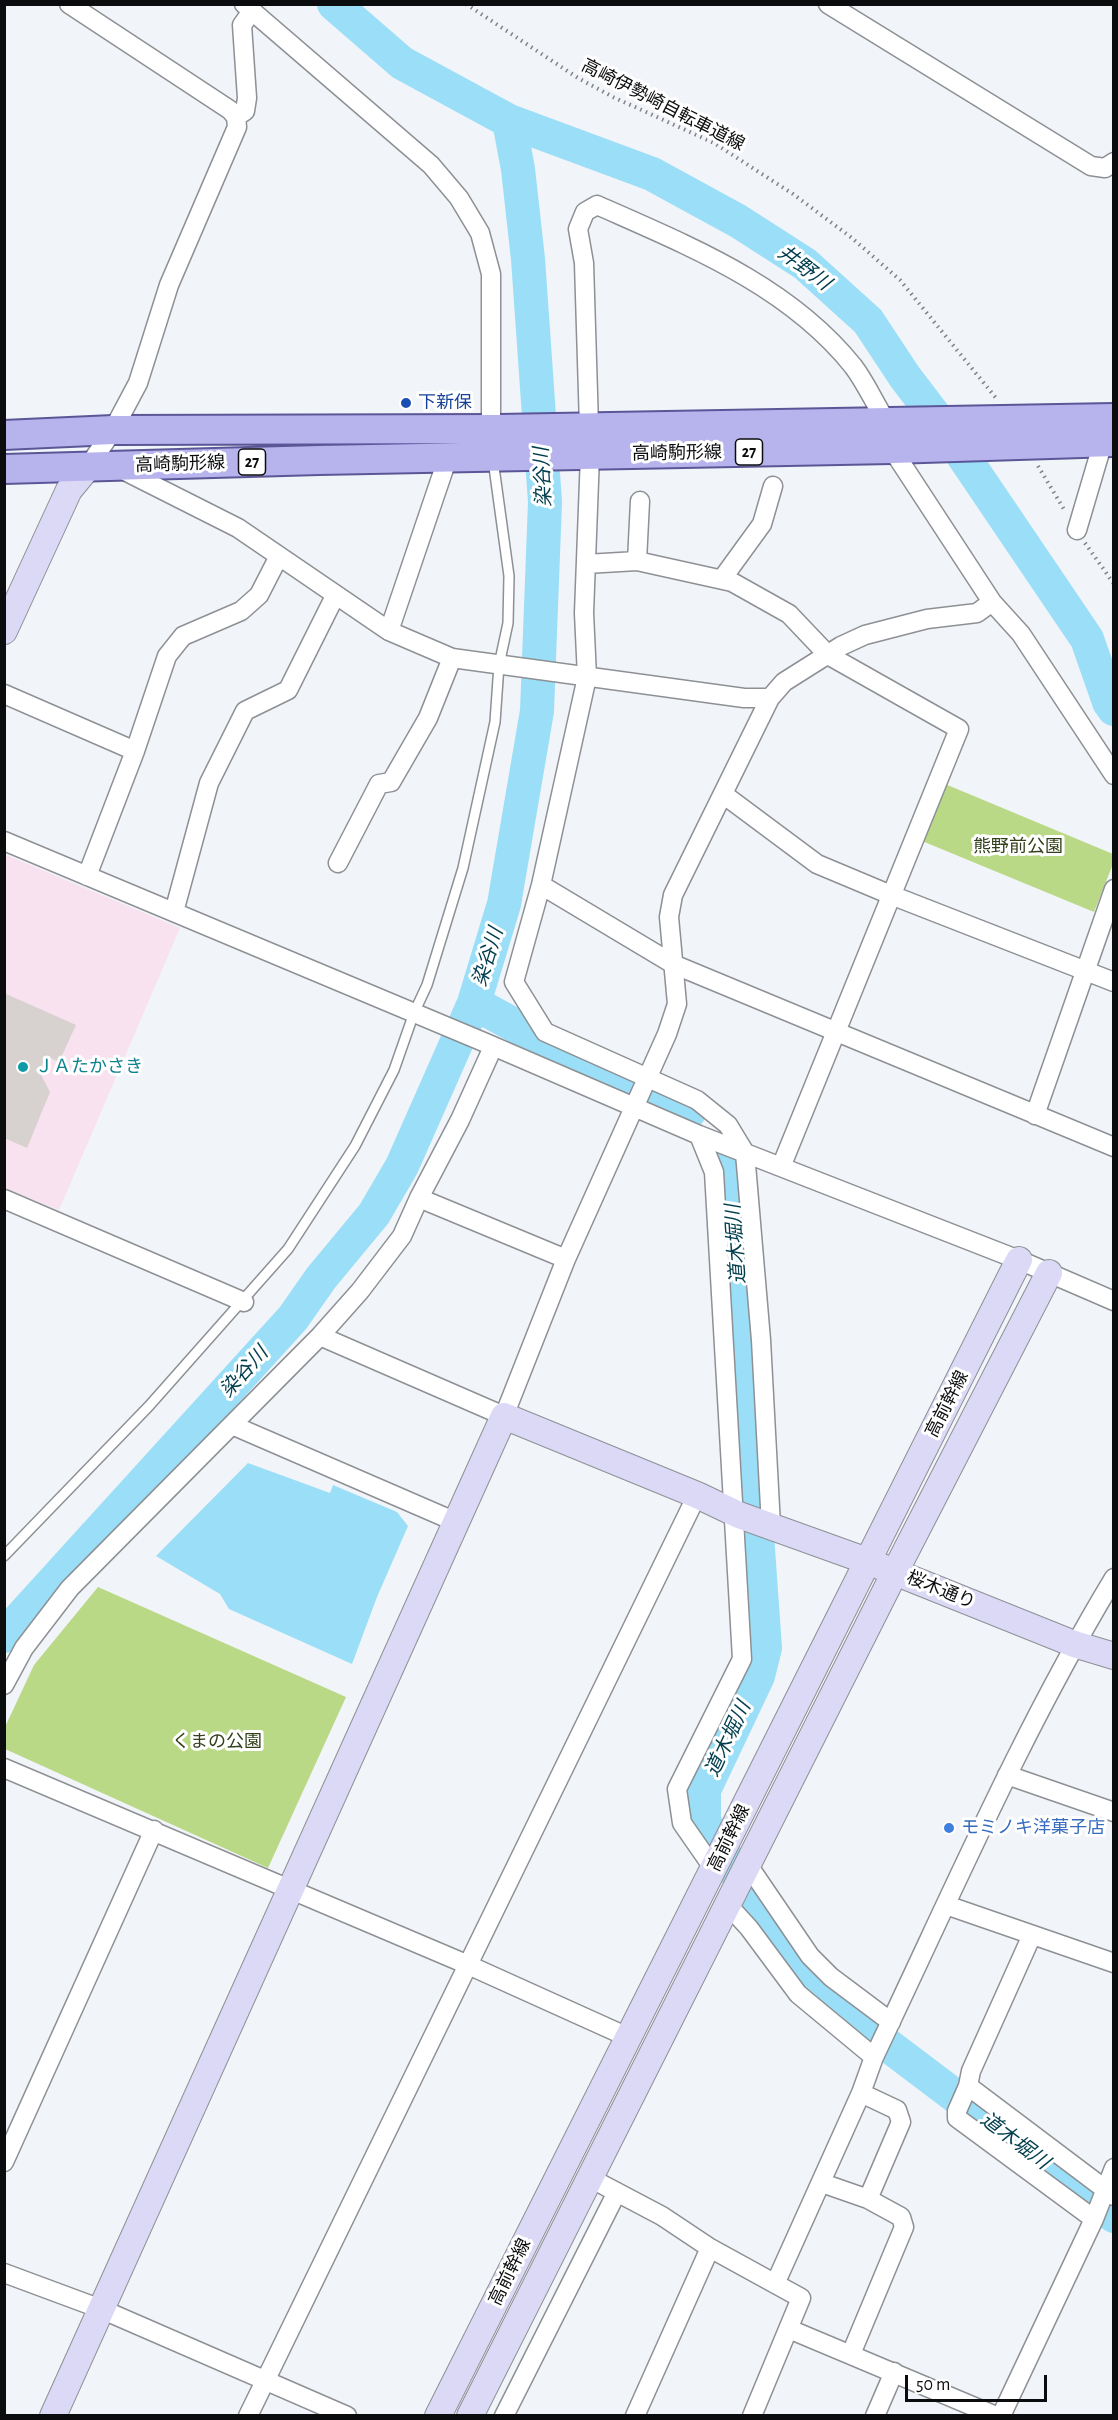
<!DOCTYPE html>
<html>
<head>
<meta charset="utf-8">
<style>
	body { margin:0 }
	#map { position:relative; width:1118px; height:2420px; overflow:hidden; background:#f1f4f9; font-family:"Alegreya Sans",sans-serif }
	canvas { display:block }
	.frame { position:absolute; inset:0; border:6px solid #0b0c0e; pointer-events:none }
	.scale { position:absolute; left:905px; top:2375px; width:142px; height:27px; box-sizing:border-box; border:3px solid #0b0c0e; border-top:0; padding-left:8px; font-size:18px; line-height:21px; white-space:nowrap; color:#0b0c0e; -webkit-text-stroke:4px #fff; paint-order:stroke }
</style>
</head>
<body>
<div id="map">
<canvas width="1118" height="2420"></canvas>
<div class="frame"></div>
<div class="scale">50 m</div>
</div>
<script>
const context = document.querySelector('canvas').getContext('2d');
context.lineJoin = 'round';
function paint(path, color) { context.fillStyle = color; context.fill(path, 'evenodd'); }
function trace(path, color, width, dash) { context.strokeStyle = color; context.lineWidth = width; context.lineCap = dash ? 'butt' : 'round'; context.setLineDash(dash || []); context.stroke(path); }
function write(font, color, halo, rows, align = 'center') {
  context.font = font + ' "Alegreya Sans","Noto Sans JP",sans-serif'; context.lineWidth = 6; context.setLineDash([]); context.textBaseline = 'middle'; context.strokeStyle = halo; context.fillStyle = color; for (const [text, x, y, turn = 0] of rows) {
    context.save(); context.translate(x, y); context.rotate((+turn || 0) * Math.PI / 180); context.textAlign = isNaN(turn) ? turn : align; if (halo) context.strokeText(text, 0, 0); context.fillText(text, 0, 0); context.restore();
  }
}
paint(new Path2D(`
	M4,854L180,928L59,1210L5,1188Z`), '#f9e2ef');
paint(new Path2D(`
	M945,784L1113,854V864L1094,912L922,841Z
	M98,1587L346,1697L268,1868L5,1749V1727L34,1665Z`), '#bad986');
paint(new Path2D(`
	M248,1463L330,1493L333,1485L397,1512L408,1526L377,1597L352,1664L229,1609L220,1594L156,1556Z`), '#9adff7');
trace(new Path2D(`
	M334,4L402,63L509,121L652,174L738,221L805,264L868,321L905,377L947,432L1087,639L1109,702L1114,709
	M474,1003L536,1037L690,1111
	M726,1157L731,1168L765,1648L758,1676L704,1790V1822L796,1967L828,2000L1114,2216
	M4,1636L293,1318L321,1278L374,1214L402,1166L474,1003L504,904L537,711L545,502L528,259L518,169L509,121`), '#9adff7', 34);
paint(new Path2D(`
	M4,993L76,1025L59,1062L46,1056L39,1071L50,1092L27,1148L4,1138Z`), '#d7d1cf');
const lane = new Path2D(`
	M4,1556L149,1406L288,1249L355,1146L394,1070L414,1013L427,985L463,868L495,722L499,665L508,623L509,576L493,460`);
const street = new Path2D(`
	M69,4L230,110L236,117L237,127L169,285L138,383L113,430L88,467
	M244,4L431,165L459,198L480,233L491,274V428
	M828,4L1091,166L1105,168L1114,162
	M236,117L245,111L247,98L242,25L252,11
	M589,426L584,263L578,229L585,212L597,205C689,246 788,285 853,366C866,383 875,404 886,421
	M892,449L992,602L1021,634L1114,775
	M590,455L584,613L587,677L541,885L514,982L545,1032L697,1100L728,1125L745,1153L761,1340L771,1526
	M121,469L238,528L389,631L452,658L744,698H770
	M1077,530L1103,442V434
	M637,561L640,501
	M586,564L637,561L732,582L789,614L828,655L959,729L781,1167
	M722,579L762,524L773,486
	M389,631L448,457
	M4,694L135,751
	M723,794L817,864L891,895L1114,982
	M4,841L486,1043L699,1135L1019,1260L1114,1301
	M338,863L379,784L391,782L428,718L452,658
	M87,876L135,751L167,656L183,636L241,611L259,595L279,556
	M541,885L673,964L1114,1147
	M174,912L209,783L245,711L288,690L335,596
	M1035,1115L1114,889
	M699,1135L714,1172L742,1659L677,1789L682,1823L714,1869
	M419,1198L566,1259
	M4,1199L244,1302
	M320,1336L504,1416L566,1259L667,1034L677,1004L669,917L673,895L770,698L784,682L841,646L865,635L927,619L977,613L992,602
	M232,1425L456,1522
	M4,1685L24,1648L70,1588L320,1336L360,1291L402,1236L419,1198L460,1120L493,1047
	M4,1768L466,1964L630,2038
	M1007,1775L1114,1812
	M748,1865L810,1956L831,1977L891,2022
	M728,1905L749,1928L798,1994L874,2057
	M946,1905L1114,1963
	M1032,1935L971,2071L968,2086L1114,2196
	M968,2086L957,2111V2118L1094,2219
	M861,2093L897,2110L901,2122L868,2199
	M4,2162L154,1830
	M590,2178L662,2216L710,2248L801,2298L752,2416
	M822,2183L868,2199L901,2217L904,2227L851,2354
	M4,2273L101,2309L347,2416
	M775,2284L861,2093L874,2057C951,1896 1021,1732 1114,1578
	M789,2329L996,2416
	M248,2416L697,1495
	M504,2416L617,2192
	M635,2416L710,2248
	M875,2416L894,2372
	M1001,2416L1094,2219L1114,2168`);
const secondary = new Path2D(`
	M4,631L69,490L88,467
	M53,2416L504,1416L697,1495L739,1515L867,1561L1074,1644L1114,1656
	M438,2416L1019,1260
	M470,2416L895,1572L1049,1273`);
const primary = new Path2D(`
	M4,435L113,430L498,429L1114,418
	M4,469L319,460L892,449L1114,442`);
trace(lane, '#8d9094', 12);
trace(street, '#8d9094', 21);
trace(secondary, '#8d9094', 28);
trace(primary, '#5b5797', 32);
trace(new Path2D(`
	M466,4L578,78L613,97L714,143L793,194L852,238L900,280L996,398
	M1038,466L1065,511
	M1085,543L1114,584`), '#808285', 4, [1.5, 4.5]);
trace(lane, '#fff', 9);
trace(street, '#fff', 18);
trace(secondary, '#dbd9f6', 26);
trace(primary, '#b6b3ed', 28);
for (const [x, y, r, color] of [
	[406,403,6,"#1a4fb4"],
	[23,1067,6,"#0f9aa8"],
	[949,1828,6,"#3f7fe0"]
]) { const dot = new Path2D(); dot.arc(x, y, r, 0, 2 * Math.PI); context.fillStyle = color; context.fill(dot); trace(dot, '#fff', 2); }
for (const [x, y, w] of [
	[749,452,27],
	[252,462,27]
]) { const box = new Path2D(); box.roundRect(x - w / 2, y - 13, w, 26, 4.5); context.fillStyle = '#fff'; context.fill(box); trace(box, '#0b0c0e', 1.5); }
write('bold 16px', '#0b0c0e', null, [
	["27",749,452],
	["27",252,462]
]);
write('18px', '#0b0c0e', '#fff', [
	["高崎伊勢崎自転車道線",663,105,27],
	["高崎駒形線",677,453,-1],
	["高崎駒形線",180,464,-2],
	["高前幹線",947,1404,-63],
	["桜木通り",941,1590,22],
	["高前幹線",729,1838,-64],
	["高前幹線",510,2272,-64]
]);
write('18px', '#164399', '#fff', [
	["下新保",418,403]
], 'left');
write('18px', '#323f19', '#fff', [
	["熊野前公園",1018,847],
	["くまの公園",217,1742]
]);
write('18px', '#0d838f', '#fff', [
	["ＪＡたかさき",35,1067]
], 'left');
write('18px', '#366cbe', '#fff', [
	["モミノキ洋菓子店",961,1828]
], 'left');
write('italic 20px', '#003e4e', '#fff', [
	["井野川",804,268,37],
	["染谷川",543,477,-93],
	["染谷川",488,957,-73],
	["道木堀川",736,1244,-94],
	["染谷川",244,1372,-48],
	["道木堀川",728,1739,-65],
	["道木堀川",1015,2141,37]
]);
</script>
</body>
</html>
